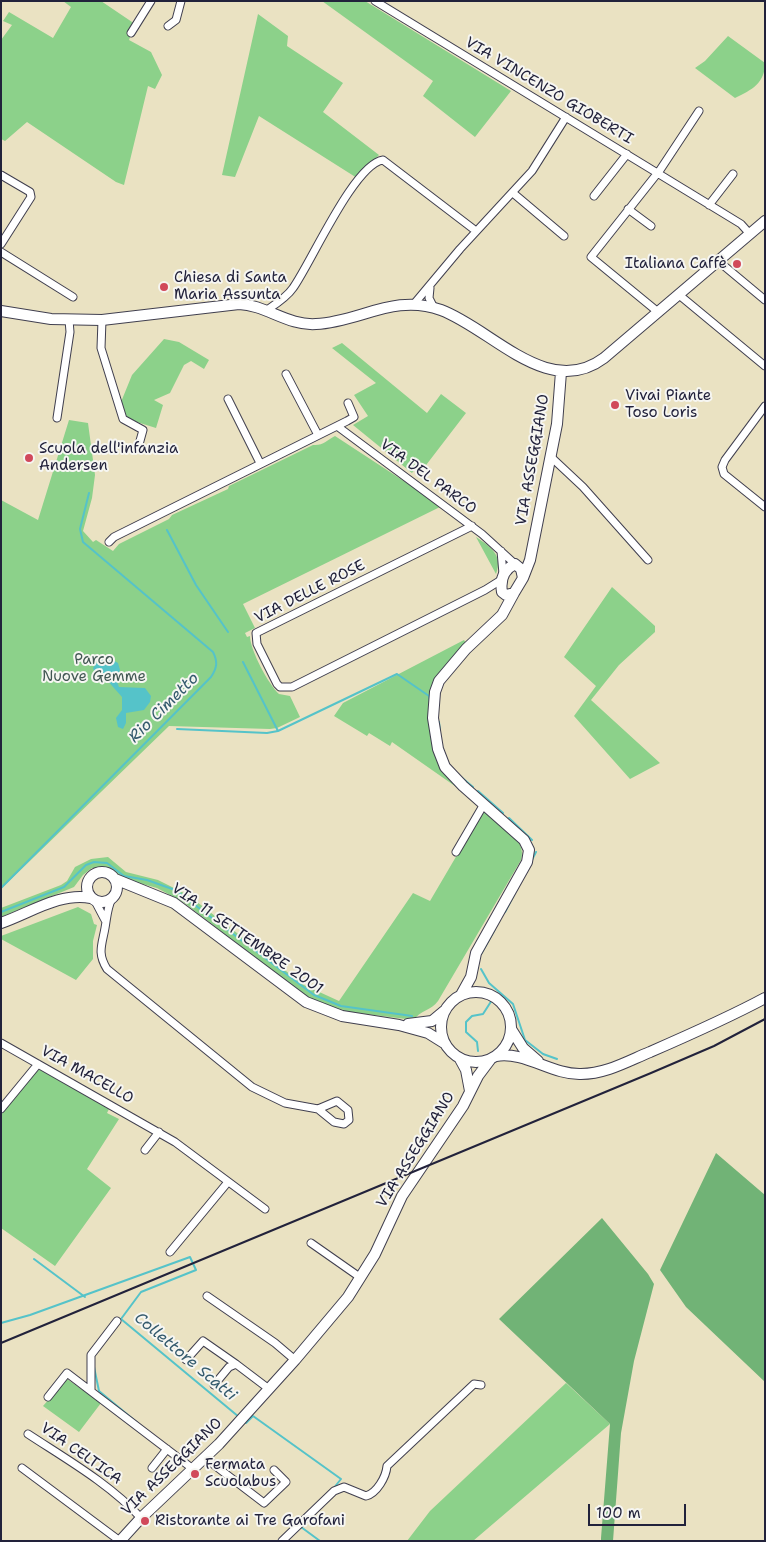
<!DOCTYPE html>
<html>
<head>
<meta charset="utf-8">
<style>
	body { margin:0 }
	#map { position:relative; width:766px; height:1542px; overflow:hidden; background:#eae2c2; font-family:"Shantell Sans",sans-serif }
	canvas { display:block }
	.frame { position:absolute; inset:0; border:2px solid #22223b; pointer-events:none }
	.scale { position:absolute; left:588px; top:1504px; width:98px; height:22px; box-sizing:border-box; border:2px solid #22223b; border-top:0; padding-left:6px; font-size:15px; line-height:18px; white-space:nowrap; color:#22223b; -webkit-text-stroke:4px #f6f6f2; paint-order:stroke }
</style>
</head>
<body>
<div id="map">
<canvas width="766" height="1542"></canvas>
<div class="frame"></div>
<div class="scale">100 m</div>
</div>
<script>
const context = document.querySelector('canvas').getContext('2d');
context.lineJoin = 'round';
function paint(path, color) { context.fillStyle = color; context.fill(path, 'evenodd'); }
function trace(path, color, width, dash) { context.strokeStyle = color; context.lineWidth = width; context.lineCap = dash ? 'butt' : 'round'; context.setLineDash(dash || []); context.stroke(path); }
function write(font, color, halo, rows, align = 'center') {
  context.font = font + ' "Shantell Sans",sans-serif'; context.lineWidth = 4; context.setLineDash([]); context.textBaseline = 'middle'; context.strokeStyle = halo; context.fillStyle = color; for (const [text, x, y, turn = 0] of rows) {
    context.save(); context.translate(x, y); context.rotate((+turn || 0) * Math.PI / 180); context.textAlign = isNaN(turn) ? turn : align; if (halo) context.strokeText(text, 0, 0); context.fillText(text, 0, 0); context.restore();
  }
}
paint(new Path2D(`
	M63,1H101L135,24L129,40L151,52L162,75L155,89L148,86L124,185L116,182L27,122L5,141L1,139V40L12,25L3,21L9,12L53,38L71,7Z
	M322,1H365L511,91L475,137L423,96L433,81Z
	M258,14L288,36L287,46L343,83L323,112L379,155L357,178L259,116L235,177L222,175Z
	M728,36L765,63C765,83 752,90 735,98L695,68L705,61Z
	M164,339L179,342L209,360L204,369L191,361L184,365L170,393L154,400L163,405L156,428L124,418L121,402L132,375Z
	M342,343L427,413L441,394L466,413L420,473L415,469L412,473L353,425L368,416L354,395L376,383L332,348Z
	M69,420L88,423L95,475L92,498L83,531L93,542L96,540L113,551L119,544L169,519L172,515L228,489L229,486L313,445C323,446 327,440 335,436L442,506L243,604L255,628L245,633L247,637L250,636C250,650 269,685 279,694L290,696L300,717L277,728L270,729L169,726L1,889V500L38,520Z
	M476,537C491,547 503,555 496,574Z
	M612,587L655,626V632L619,665L591,700L660,763L630,779L574,716L596,686L564,657Z
	M464,640L467,644L452,661L436,700L440,753L462,791L392,742L390,746L369,733L367,736L334,716L343,703Z
	M484,809C498,822 528,839 521,860L438,1001C431,1011 420,1010 414,1020L342,1011L307,997L183,902L157,888L121,878L108,868H92L83,875L74,887L1,917V908L61,885L67,881L75,867L91,859L108,857L126,872L158,880L188,895L304,985L339,1001L413,893L430,901Z
	M78,907L91,914L94,924L97,925L93,941V959L76,980L1,939V936Z
	M37,1068L109,1109L107,1113L119,1119L87,1169L111,1188L55,1266L1,1228V1115Z
	M67,1379L101,1403L79,1432L43,1406Z
	M566,1383L610,1424L473,1541H407L430,1511Z`), '#8cd18a');
paint(new Path2D(`
	M716,1153L765,1195V1382L686,1307L660,1270Z
	M602,1218L648,1274L654,1284L634,1361L621,1433L613,1541H601V1538L610,1424L499,1319Z`), '#71b376');
paint(new Path2D(`
	M109,658L118,663L120,670L116,679L119,687L145,688L151,696L150,702L144,710L126,713V723L123,729L118,727L116,718L122,710V697L106,679L95,673L93,668L98,661Z`), '#55c3c9');
trace(new Path2D(`
	M167,530L196,585L228,632
	M243,662L278,731
	M439,722L440,731
	M177,729L267,733L278,731L397,674L429,696L430,701
	M461,777L473,787
	M478,791L503,813
	M509,818L532,840
	M1,888L211,677C217,668 218,662 213,652L83,542L80,529L89,493
	M1,912L64,887L86,865L94,862L107,863L124,876L147,880L175,890L314,995L341,1006L412,1016
	M505,912L536,852
	M481,954L495,929
	M481,969L489,983L513,1004L525,1040L543,1054L557,1059
	M478,1051L477,1042L466,1032V1022L472,1016L483,1014L492,1000
	M34,1259L85,1297
	M1,1323L30,1315L190,1257L196,1270L141,1292L121,1319L239,1417
	M94,1367L99,1391L140,1425
	M244,1421L246,1423L253,1416L341,1479L333,1489
	M303,1525L301,1527L320,1541`), '#55c3c9', 2);
const street = new Path2D(`
	M375,1L741,224L749,233
	M168,26L176,20L181,1
	M131,33L151,1
	M1,175L30,192L31,197L1,244
	M513,193L564,236
	M594,196L627,154
	M709,205L733,174
	M628,209L651,226
	M1,252L73,297
	M717,260L765,300
	M430,288L429,298L434,308
	M678,294L765,366
	M414,304L460,249L532,171L566,117
	M267,310C276,304 287,297 293,288C311,263 354,164 383,160L476,231
	M658,312L591,257L660,170L699,111
	M102,320L101,348L123,419L143,430L138,448
	M286,374L318,435
	M228,399L260,463
	M765,406L725,460L722,467L724,474L765,507
	M57,418L70,332L69,320
	M337,426L482,534L515,564
	M551,457L583,487L648,560
	M472,526L256,633L257,644L277,684L280,687H292L485,590L501,580
	M109,542L114,537L347,421L354,417L348,403
	M501,551L503,574
	M456,852L484,804
	M112,898C107,909 107,917 105,928C102,945 97,953 107,969L252,1087L285,1103L318,1109L334,1122L344,1124L349,1120L348,1110L337,1101L318,1109
	M95,901L105,920
	M1,1043L175,1142L265,1209
	M1,1109L38,1064
	M145,1150L159,1132
	M311,1243L361,1278
	M170,1252L228,1182
	M207,1296L275,1343L295,1360
	M186,1360L203,1341L236,1364L229,1367L214,1385
	M236,1364L269,1389
	M91,1391V1355L117,1321
	M48,1397L67,1373L193,1469
	M28,1434C66,1459 110,1484 141,1518
	M205,1458L264,1503L286,1482L274,1470
	M22,1468L120,1541
	M152,1468L167,1449
	M282,1541L334,1491L344,1487L366,1496C377,1493 386,1477 387,1466L474,1384L481,1385`);
const secondary = new Path2D(`
	M1,311L51,319L102,320L239,304C266,305 288,326 316,324C360,322 394,293 441,310C492,329 548,400 604,358L765,221
	M515,564L521,569L523,578L514,593L506,595L502,592C500,580 503,570 515,564Z
	M523,578L530,560L557,424L561,372
	M87 887a15 15 0 1 1 30 0a15 15 0 1 1-30 0Z
	M115,879L174,903L306,1002L342,1016L399,1025L428,1033L444,1043
	M1,923C30,913 60,892 91,898
	M441 1027a35 35 0 1 1 70 0a35 35 0 1 1-70 0Z
	M461,995L471,977L476,953L527,862L529,850L524,840L463,786L445,767L438,749L433,718L435,692L439,681L466,649L502,615L514,593
	M408,1024L432,1021L444,1011
	M511,1029L523,1048L538,1061
	M496,1056C525,1051 552,1075 581,1074C606,1074 628,1061 650,1052C689,1035 728,1018 765,998
	M460,1059L466,1070L470,1091
	M120,1541L141,1518L219,1444L295,1360L348,1297L375,1254L402,1196L463,1106L478,1076L490,1060`);
trace(street, '#403f4f', 9);
trace(secondary, '#403f4f', 12);
trace(street, '#fff', 7);
trace(secondary, '#fff', 10);
trace(new Path2D(`
	M1,1343L651,1073L714,1046L765,1019`), '#22223b', 2);
for (const [x, y, r, color] of [
	[737,264,5,"#d1495b"],
	[164,287,5,"#d1495b"],
	[615,405,5,"#d1495b"],
	[29,458,5,"#d1495b"],
	[195,1474,5,"#d1495b"],
	[145,1521,5,"#d1495b"]
]) { const dot = new Path2D(); dot.arc(x, y, r, 0, 2 * Math.PI); context.fillStyle = color; context.fill(dot); trace(dot, '#f6f6f2', 2); }
write('15px', '#22223b', '#f6f6f2', [
	["VIA VINCENZO GIOBERTI",549,91,31],
	["VIA ASSEGGIANO",533,460,-80],
	["VIA DEL PARCO",428,477,36],
	["VIA DELLE ROSE",310,592,-27],
	["VIA 11 SETTEMBRE 2001",247,939,35],
	["VIA MACELLO",87,1075,29],
	["VIA ASSEGGIANO",416,1150,-58],
	["VIA CELTICA",81,1454,35],
	["VIA ASSEGGIANO",172,1467,-44]
]);
write('15px', '#22223b', '#f6f6f2', [
	["Italiana Caffè",727,264,"right"],
	["Chiesa di Santa",174,278],
	["Maria Assunta",174,295],
	["Vivai Piante",625,396],
	["Toso Loris",625,413],
	["Scuola dell'infanzia",39,449],
	["Andersen",39,466],
	["Fermata",205,1465],
	["Scuolabus",205,1482],
	["Ristorante ai Tre Garofani",155,1521]
], 'left');
write('15px', '#425753', '#f6f6f2', [
	["Parco",94,660],
	["Nuove Gemme",94,677]
]);
write('italic 16px', '#345a6d', '#f6f6f2', [
	["Rio Cimetto",164,708,-45],
	["Collettore Scatti",185,1357,40]
]);
</script>
</body>
</html>
